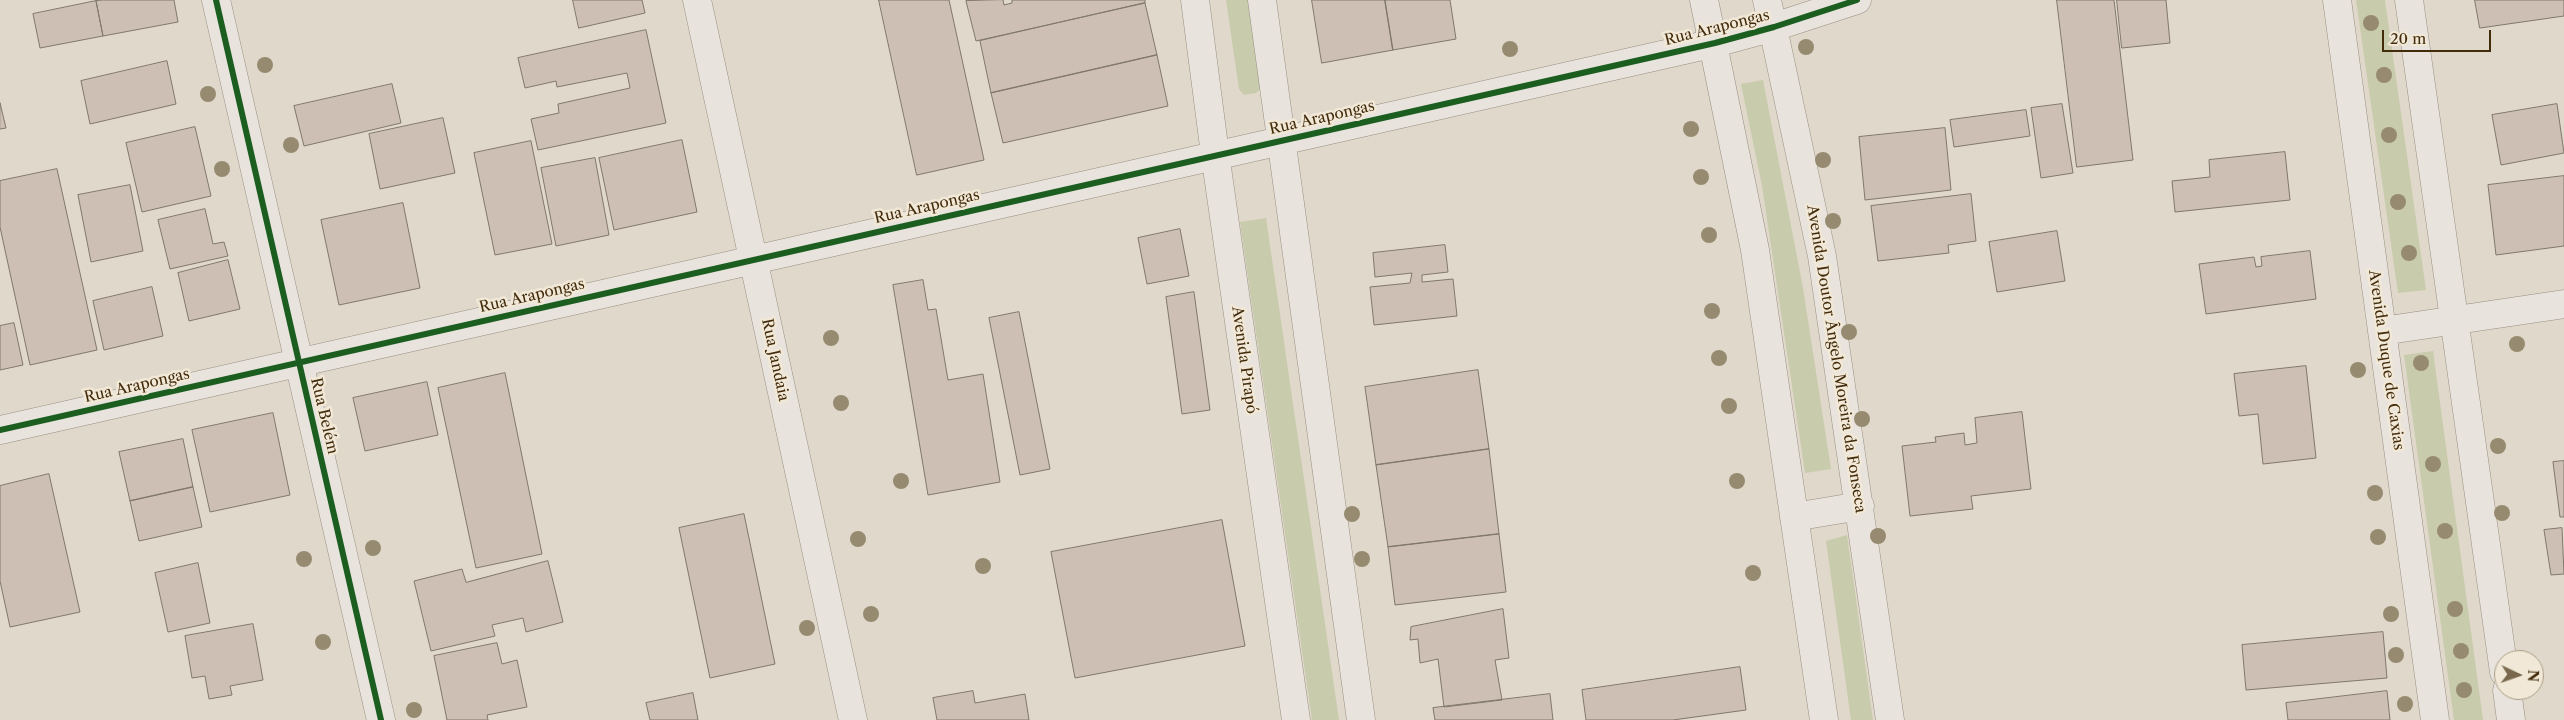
<!DOCTYPE html>
<html>
<head>
<meta charset="utf-8">
<style>
	body { margin:0 }
	#map { position:relative; width:2564px; height:720px; overflow:hidden; background:#e0d8ca; font-family:"Libre Caslon Text",serif }
	canvas { display:block }
	.north { position:absolute; left:2494px; top:650px; width:50px; height:50px; box-sizing:border-box; background:#f1e8d7; border:1px solid #ab9d86; border-radius:50%; rotate:93deg; font-size:14px; font-weight:700; line-height:20px; text-align:center; color:#432c0c }
	.north::after { content:''; display:block; margin:auto; width:18px; height:22px; background:#7a684e; clip-path:polygon(50% 0,100% 100%,50% 72%,0 100%) }
	.scale { position:absolute; left:2382px; top:30px; width:109px; height:22px; box-sizing:border-box; border:2px solid #432c0c; border-top:0; padding-left:6px; font-size:15px; line-height:18px; white-space:nowrap; color:#432c0c; -webkit-text-stroke:4px #f1e8d7; paint-order:stroke }
</style>
</head>
<body>
<div id="map">
<canvas width="2564" height="720"></canvas>
<div class="north">N</div>
<div class="scale">20 m</div>
</div>
<script>
const context = document.querySelector('canvas').getContext('2d');
context.lineJoin = 'round';
function paint(path, color) { context.fillStyle = color; context.fill(path, 'evenodd'); }
function trace(path, color, width, dash) { context.strokeStyle = color; context.lineWidth = width; context.lineCap = dash ? 'butt' : 'round'; context.setLineDash(dash || []); context.stroke(path); }
function write(font, color, halo, rows, align = 'center') {
  context.font = font + ' "Libre Caslon Text",serif'; context.lineWidth = 5; context.setLineDash([]); context.textBaseline = 'middle'; context.strokeStyle = halo; context.fillStyle = color; for (const [text, x, y, turn = 0] of rows) {
    context.save(); context.translate(x, y); context.rotate((+turn || 0) * Math.PI / 180); context.textAlign = isNaN(turn) ? turn : align; if (halo) context.strokeText(text, 0, 0); context.fillText(text, 0, 0); context.restore();
  }
}
paint(new Path2D(`
	M1226,0H1251L1262,88L1256,93L1244,95L1239,89Z
	M2356,0H2385L2426,290L2398,293Z
	M1763,80L1803,288L1831,469L1805,473L1762,186L1741,84Z
	M1266,218L1339,720H1312L1240,222Z
	M2433,351L2483,720H2454L2404,355Z
	M1847,535L1873,720H1851L1826,541Z`), '#c8cbac');
const building = new Path2D(`
	M103,0H174L178,22L103,36L96,1Z
	M573,0H642L645,13L579,28Z
	M879,0H949L984,160L917,175Z
	M1003,0L1004,5L1012,3V0H1145V3L976,41L966,1Z
	M1312,0H1385L1393,50L1322,63Z
	M1385,0H1450L1456,39L1393,50Z
	M2057,0H2114L2133,160L2077,167Z
	M2117,0H2166L2170,43L2122,48Z
	M2475,0H2564V16L2480,28Z
	M96,1L103,36L40,48L33,14Z
	M1145,3L1157,55L991,93L980,41Z
	M646,30L666,123L538,150L531,119L559,113L558,104L630,88L627,73L557,87L556,81L525,88L518,58Z
	M1157,55L1168,106L1003,143L991,93Z
	M167,61L176,104L90,124L81,81Z
	M392,84L401,123L304,146L294,106Z
	M0,103L6,128L0,129Z
	M2062,104L2073,173L2041,178L2031,108Z
	M2557,104L2564,153L2501,165L2492,115Z
	M2026,110L2030,136L1954,147L1950,120Z
	M443,118L455,173L380,189L369,134Z
	M195,127L211,196L142,212L126,143Z
	M1945,128L1951,190L1865,200L1859,137Z
	M682,140L697,212L614,230L599,158Z
	M531,141L552,244L495,255L474,153Z
	M2285,152L2290,200L2175,212L2172,181L2210,177L2209,160Z
	M595,158L609,235L556,246L541,168Z
	M57,169L97,350L30,365L0,227V181Z
	M2564,176V246L2496,255L2488,185Z
	M130,185L143,251L91,262L78,195Z
	M1971,194L1976,241L1948,245L1949,253L1878,261L1871,206Z
	M403,203L420,288L339,305L321,220Z
	M205,209L213,244L224,242L228,256L170,269L158,220Z
	M1180,229L1189,276L1147,284L1138,238Z
	M2057,231L2065,281L1997,292L1989,242Z
	M1445,245L1448,272L1422,275V282L1453,279L1457,316L1374,325L1370,287L1410,283L1412,273L1375,277L1373,253Z
	M2310,251L2316,299L2206,314L2199,264L2254,257L2256,267L2262,266L2261,257Z
	M228,260L240,309L189,321L178,273Z
	M923,280L928,310L936,309L948,380L983,374L1000,482L928,495L893,285Z
	M152,287L163,336L104,350L93,301Z
	M1194,292L1210,410L1182,414L1166,297Z
	M1019,312L1050,469L1020,475L989,318Z
	M14,323L23,365L0,370V326Z
	M2306,366L2316,458L2263,464L2258,414L2239,416L2234,374Z
	M1478,370L1489,449L1376,465L1365,387Z
	M505,373L542,554L476,568L438,388Z
	M427,382L438,435L365,451L353,398Z
	M2022,412L2031,489L1971,496L1973,509L1910,516L1902,446L1936,442L1935,437L1964,433L1965,445L1977,443L1975,418Z
	M273,413L290,495L210,512L192,430Z
	M183,439L193,487L130,501L119,452Z
	M1489,449L1499,534L1388,547L1376,465Z
	M2564,461V517H2560L2553,462Z
	M49,474L80,612L10,627L0,581V486Z
	M193,487L202,527L139,541L130,501Z
	M744,514L775,664L710,678L679,528Z
	M1222,520L1245,646L1075,678L1051,552Z
	M2562,528L2564,574L2551,575L2544,530Z
	M1499,534L1506,592L1395,605L1388,547Z
	M548,561L563,622L526,632L523,618L492,625L495,636L431,651L414,581L462,569L466,582Z
	M198,563L210,623L168,632L155,573Z
	M1503,609L1509,658L1495,660L1502,700L1444,707L1438,659L1420,663L1418,639L1410,640L1411,627Z
	M253,624L263,680L230,686L232,695L209,699L205,676L192,678L185,636Z
	M2383,632L2387,678L2246,690L2242,645Z
	M497,643L502,664L517,660L527,707L487,715L488,720H447L434,656Z
	M1740,667L1746,710L1673,720H1586L1582,690Z
	M973,691L975,703L1025,694L1029,720H937L933,698Z
	M2387,691L2390,720H2288L2286,703Z
	M693,693L698,720H650L646,703Z
	M1550,694L1553,720H1435L1433,708Z`);
paint(building, '#cebfb5');
trace(building, '#80786b', 1);
const minor = new Path2D(`
	M216,0L381,720
	M697,0L853,720
	M1195,0L1215,154L1296,720
	M1262,0L1361,720
	M1704,0L1755,250L1824,720
	M1767,0L1822,256L1890,720
	M2337,0L2435,720
	M2409,0L2504,672
	M2382,331L2564,304
	M0,430L1715,43L1774,27L1857,0
	M1794,517L1860,506
	M2507,690L2511,720`);
trace(minor, '#978f84', 29);
trace(minor, '#e8e3dc', 28);
trace(new Path2D(`
	M216,0L381,720
	M0,430L1715,43L1774,27L1857,0`), '#1b5e20', 6);
context.fillStyle = '#968a70';
for (const [x, y] of [
	[2371,23],
	[1806,47],
	[1510,49],
	[265,65],
	[2384,75],
	[208,94],
	[1691,129],
	[2389,135],
	[291,145],
	[1823,160],
	[222,169],
	[1701,177],
	[2398,202],
	[1833,221],
	[1709,235],
	[2409,253],
	[1712,311],
	[1849,332],
	[831,338],
	[2517,344],
	[1719,358],
	[2421,363],
	[2358,370],
	[841,403],
	[1729,406],
	[1862,419],
	[2498,446],
	[2433,464],
	[901,481],
	[1737,481],
	[2375,493],
	[2502,513],
	[1352,514],
	[2445,531],
	[1878,536],
	[2378,537],
	[858,539],
	[373,548],
	[304,559],
	[1362,559],
	[983,566],
	[1753,573],
	[2455,609],
	[871,614],
	[2391,614],
	[807,628],
	[323,642],
	[2461,651],
	[2396,655],
	[2464,690],
	[2405,704],
	[414,710]
]) { context.beginPath(); context.arc(x, y, 8, 0, 2 * Math.PI); context.fill(); }
write('15px', '#432c0c', '#f1e8d7', [
	["Rua Arapongas",1717,28,-14],
	["Rua Arapongas",1322,118,-13],
	["Rua Arapongas",927,207,-13],
	["Rua Arapongas",532,296,-13],
	["Avenida Doutor Ângelo Moreira da Fonseca",1836,359,81],
	["Rua Jandaia",775,360,78],
	["Avenida Pirapó",1244,360,82],
	["Avenida Duque de Caxias",2386,360,82],
	["Rua Arapongas",137,386,-13],
	["Rua Belém",324,416,77]
]);
</script>
</body>
</html>
